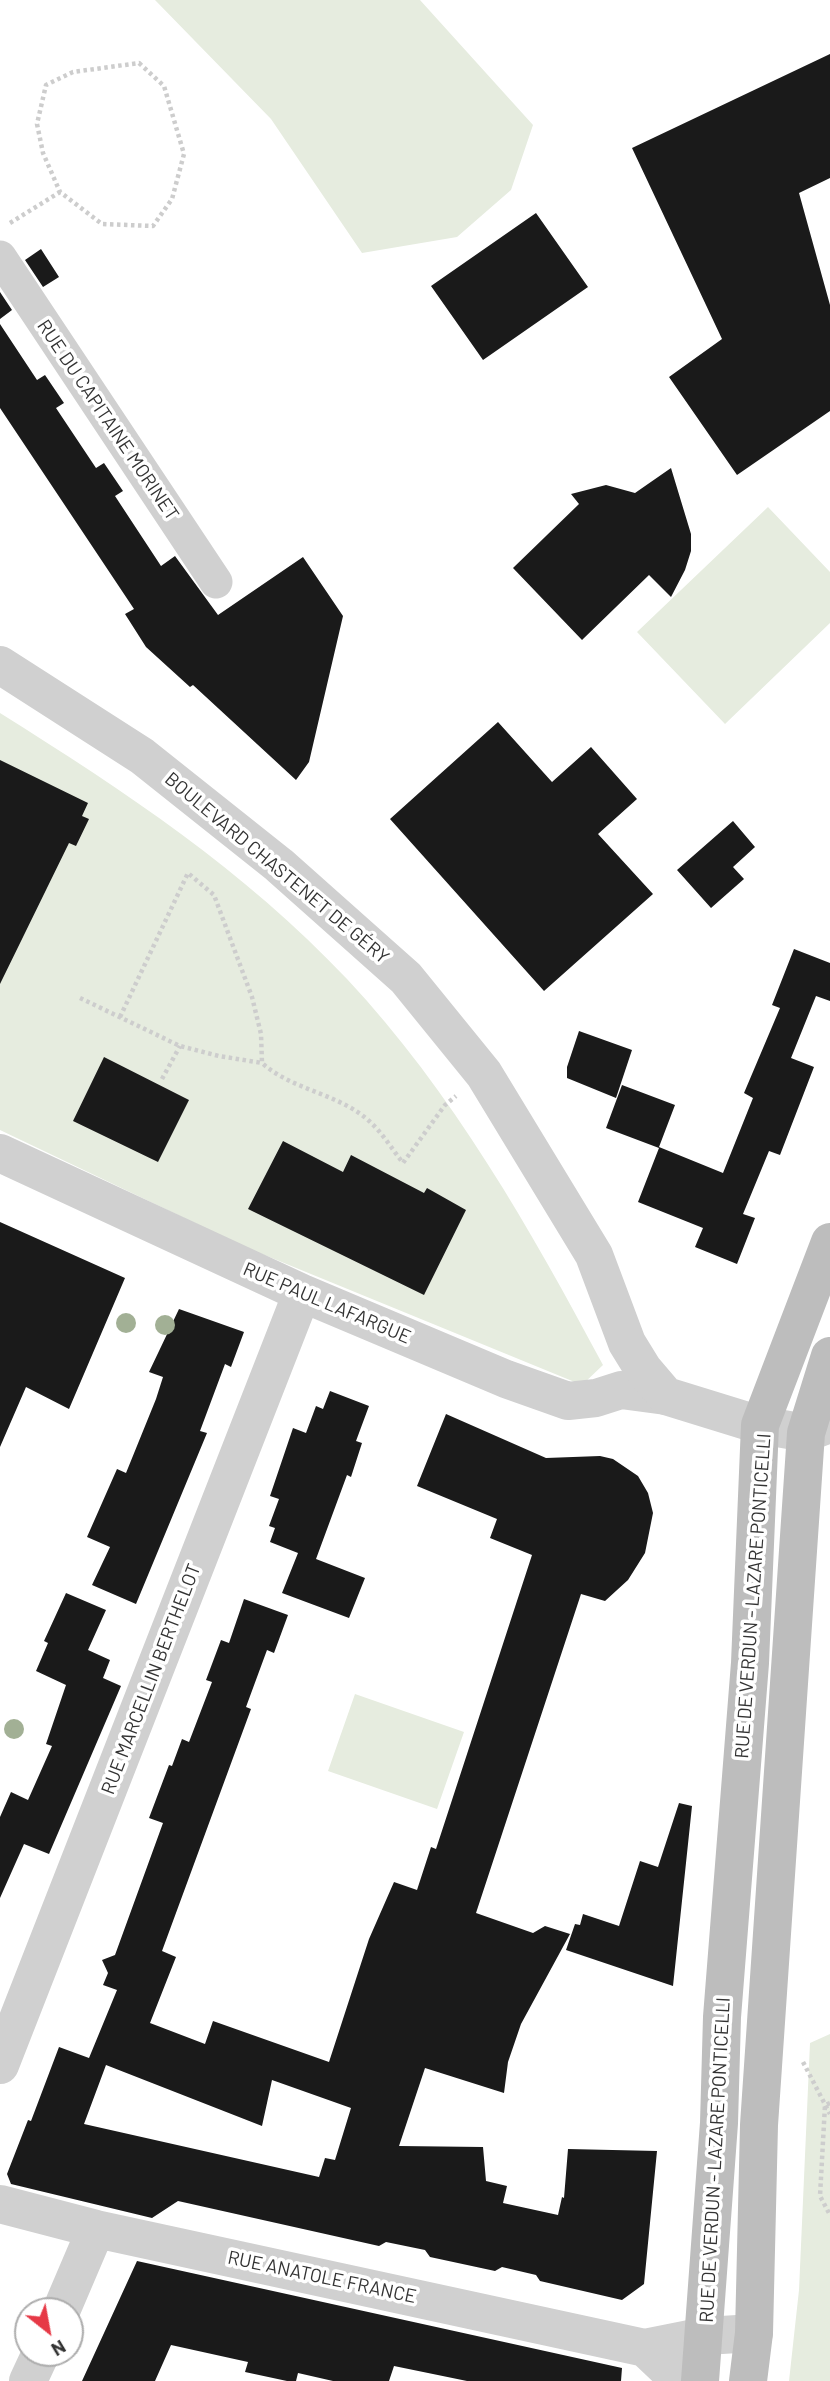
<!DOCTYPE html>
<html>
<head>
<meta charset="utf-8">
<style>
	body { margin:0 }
	#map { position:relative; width:830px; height:2381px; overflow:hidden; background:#fff; font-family:Barlow,sans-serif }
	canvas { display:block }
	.north { position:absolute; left:14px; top:2297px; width:70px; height:70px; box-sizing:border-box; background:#fff; border:2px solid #adadad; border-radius:50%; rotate:149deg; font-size:19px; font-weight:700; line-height:28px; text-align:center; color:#333 }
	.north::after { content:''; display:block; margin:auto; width:24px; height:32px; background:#e63946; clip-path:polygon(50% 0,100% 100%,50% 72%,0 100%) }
</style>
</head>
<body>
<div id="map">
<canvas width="830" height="2381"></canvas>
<div class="north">N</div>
</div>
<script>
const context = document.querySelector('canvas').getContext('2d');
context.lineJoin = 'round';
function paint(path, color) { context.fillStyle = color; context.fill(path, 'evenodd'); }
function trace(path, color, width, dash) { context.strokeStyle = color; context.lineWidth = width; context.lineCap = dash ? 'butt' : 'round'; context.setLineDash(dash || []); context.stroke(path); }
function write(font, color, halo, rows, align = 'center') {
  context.font = font + ' Barlow,sans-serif'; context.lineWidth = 7; context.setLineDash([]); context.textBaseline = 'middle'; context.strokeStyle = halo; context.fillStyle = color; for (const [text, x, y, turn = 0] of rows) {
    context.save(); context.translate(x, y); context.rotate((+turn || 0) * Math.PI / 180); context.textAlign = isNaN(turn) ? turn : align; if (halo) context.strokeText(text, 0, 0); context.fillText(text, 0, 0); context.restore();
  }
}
paint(new Path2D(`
	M155,0H420L533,125L511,190L457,237L362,253L271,119Z
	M768,507L830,572V623L725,724L637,632Z
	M0,713C126,792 244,870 347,979C452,1091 531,1230 603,1365L582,1385L245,1247L0,1130Z
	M355,1694L464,1732L437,1809L328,1771Z
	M830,2034V2381H789L799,2290L810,2043Z`), '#e6ecdf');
paint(new Path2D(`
	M830,54V178L799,193L830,305V411L737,475L669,377L722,339L632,148Z
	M536,213L588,287L483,360L431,286Z
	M41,249L59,277L43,287L25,260Z
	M0,292L12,310L0,319Z
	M0,324L37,380L45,375L64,403L56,408L96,468L104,463L123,491L115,496L161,566L175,556L218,615L303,557L343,616L309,762L296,780L193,685L190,687L146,647L125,614L134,609L0,408Z
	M671,468L691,534V551L685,570L671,597L649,575L582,640L513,568L579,504L571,494L606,485L635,493Z
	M498,722L552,782L591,747L637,799L598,834L653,894L544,991L390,819Z
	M0,760L88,803L82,816L89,819L76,846L69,843L0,984Z
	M733,821L755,847L733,867L744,879L711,908L677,870Z
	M794,949L830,963V1001L816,996L791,1058L814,1067L780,1155L769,1151L743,1214L755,1218L737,1264L695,1247L703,1228L638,1202L659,1148L606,1128L622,1085L675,1105L659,1147L723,1173L753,1098L744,1093L780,1008L772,1005Z
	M579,1031L632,1050L616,1098L567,1078V1067Z
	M104,1057L189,1100L158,1162L73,1121Z
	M283,1141L343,1172L351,1155L424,1193L427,1188L466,1210L424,1295L248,1209Z
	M0,1222L125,1278L69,1409L26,1387L0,1447Z
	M179,1309L244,1332L231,1367L225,1364L200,1431L207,1433L136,1604L92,1585L110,1547L87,1537L117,1469L126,1473L156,1399L163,1377L149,1372Z
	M330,1391L369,1406L356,1441L362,1443L351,1477L347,1475L316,1559L365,1578L349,1618L282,1593L298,1553L270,1542L275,1528L269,1526L279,1499L270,1496L293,1428L306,1433L316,1406L323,1409Z
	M446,1414L546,1458L600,1456L613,1459L638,1476L648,1493L653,1513L645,1553L628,1580L605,1601L581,1594L476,1913L533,1933L545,1926L570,1934L521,2024L508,2062L504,2093L425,2068L399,2146L483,2147L486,2181L507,2186L503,2203L558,2215L562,2197L564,2198L568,2149L657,2151L644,2284L622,2300L540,2281L536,2275L502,2267L495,2271L430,2257L425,2250L386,2242L379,2246L178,2201L152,2218L11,2184L7,2174L28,2120L31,2121L59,2047L89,2058L117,1990L103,1985L108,1973L102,1960L115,1955L163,1823L149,1818L169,1765L172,1766L182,1739L189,1742L212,1682L206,1680L221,1640L229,1643L244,1599L288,1615L274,1653L267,1650L246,1707L251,1709L162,1951L176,1957L150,2023L205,2044L213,2021L329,2062L369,1939L394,1882L417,1890L431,1847L436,1849L532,1555L490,1538L497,1519L417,1486ZM106,2065L262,2126L272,2080L351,2108L335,2160L325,2158L319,2177L84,2124Z
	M66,1593L106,1610L88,1650L110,1660L103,1678L121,1686L49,1854L24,1844L0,1898V1817L11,1792L28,1800L52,1746L46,1744L66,1685L36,1671L48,1643L44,1641Z
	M679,1803L692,1806L673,1986L566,1950L575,1924L580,1925L583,1914L619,1926L640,1861L658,1867Z
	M137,2261L622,2368L621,2381H467L394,2366L389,2381H333L298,2373L296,2381H287L245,2372L248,2362L171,2345L155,2381H82Z`), '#1a1a1a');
trace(new Path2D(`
	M139,63L164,86L184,154L172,199L153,226L102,224L60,192L43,153L37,124L46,85L73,72Z
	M10,223L60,192
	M80,998L180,1046L219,1056L262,1063
	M120,1017L188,873L214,895L252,997L261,1034L262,1063C292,1090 337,1093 368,1120C381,1131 392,1149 403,1163L445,1105L456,1096
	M162,1079L180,1046
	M803,2062L830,2114
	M830,2103L825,2105L820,2196L830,2215`), '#cdcdcd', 4.5, [3.5, 3.5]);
trace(new Path2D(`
	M0,257L216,582`), '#d0d0d0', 33);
trace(new Path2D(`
	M0,1153L302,1293L506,1379L568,1401L596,1398L621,1390L666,1396
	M760,1425L806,1433L830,1424
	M0,2065L302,1293
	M0,2204L96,2229L645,2348L680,2381
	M61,2311L96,2229
	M645,2348L705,2336L754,2333
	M28,2381L41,2353`), '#d0d0d0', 38);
trace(new Path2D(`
	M0,665L142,756L279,865L406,978L484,1074L594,1255L627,1343L643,1369L666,1396L760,1425`), '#d0d0d0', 38);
trace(new Path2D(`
	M700,2381L719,2123L722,2017L750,1663L760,1425L830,1242
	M748,2381L754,2333L759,2125L806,1433L830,1356`), '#bdbdbd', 38);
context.fillStyle = '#a2b095';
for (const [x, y] of [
	[126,1323],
	[165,1325],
	[14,1729]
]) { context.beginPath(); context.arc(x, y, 10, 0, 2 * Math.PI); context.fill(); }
write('19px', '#333', '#fff', [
	["RUE DU CAPITAINE MORINET",108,420,56],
	["BOULEVARD CHASTENET DE GÉRY",277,868,40],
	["RUE PAUL LAFARGUE",327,1303,23],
	["RUE DE VERDUN - LAZARE PONTICELLI",753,1596,-86],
	["RUE MARCELLIN BERTHELOT",151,1679,-69],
	["RUE DE VERDUN - LAZARE PONTICELLI",715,2160,-87],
	["RUE ANATOLE FRANCE",322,2277,12]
]);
</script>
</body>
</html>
